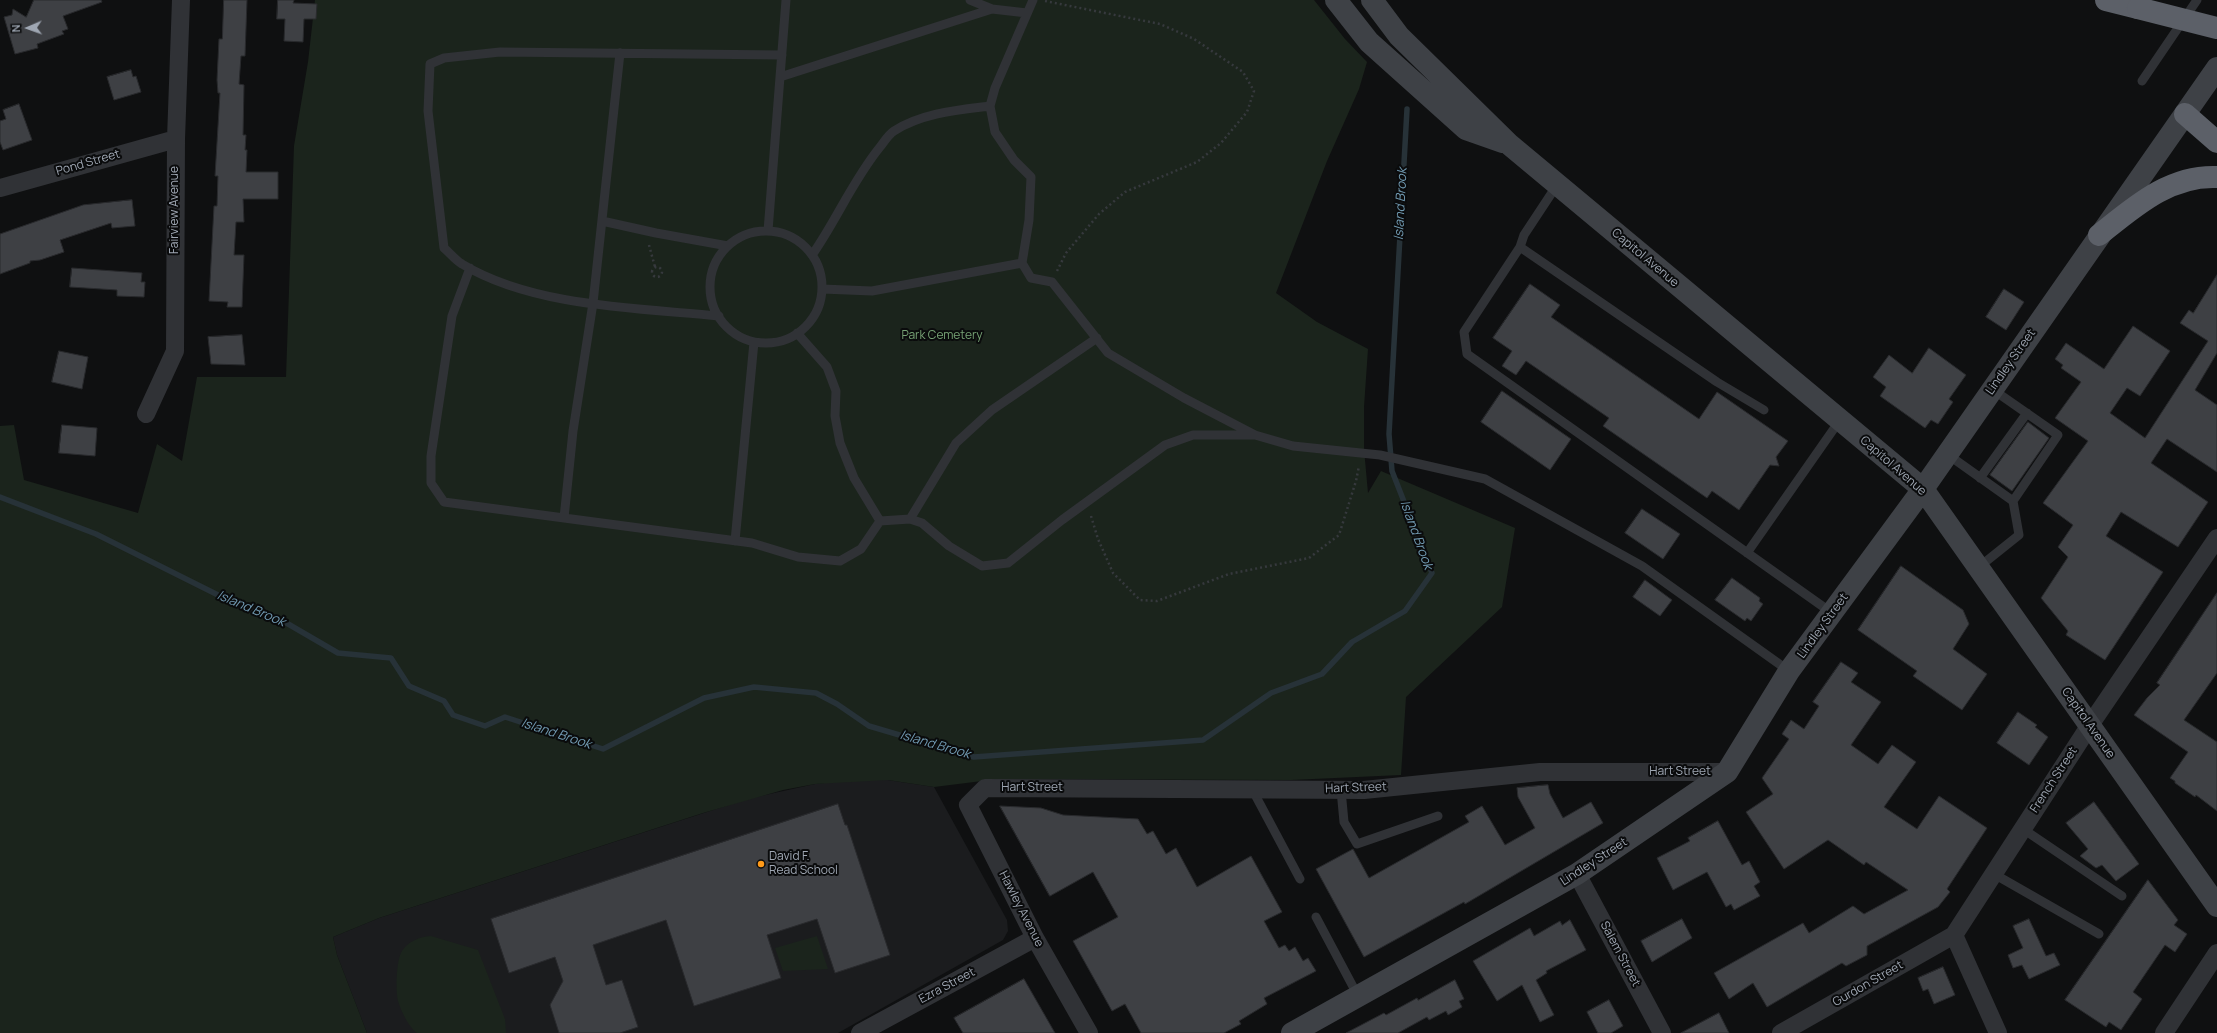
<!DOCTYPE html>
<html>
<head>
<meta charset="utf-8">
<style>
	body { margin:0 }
	#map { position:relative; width:2217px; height:1033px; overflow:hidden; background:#0f1011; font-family:Manrope,sans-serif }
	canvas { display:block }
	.north { position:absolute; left:8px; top:8px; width:40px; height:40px; -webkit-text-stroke:3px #0a0b0c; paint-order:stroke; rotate:268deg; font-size:11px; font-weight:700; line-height:16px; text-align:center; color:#9fa7b3 }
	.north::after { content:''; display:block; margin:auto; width:14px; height:18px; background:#9fa7b3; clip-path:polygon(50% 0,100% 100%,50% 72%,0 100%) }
</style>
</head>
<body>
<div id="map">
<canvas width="2217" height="1033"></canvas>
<div class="north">N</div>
</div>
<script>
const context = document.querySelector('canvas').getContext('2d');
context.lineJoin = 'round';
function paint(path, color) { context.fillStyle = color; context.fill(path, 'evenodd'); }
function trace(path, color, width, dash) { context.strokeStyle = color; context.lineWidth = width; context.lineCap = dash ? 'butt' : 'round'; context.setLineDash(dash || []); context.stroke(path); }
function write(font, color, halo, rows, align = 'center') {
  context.font = font + ' Manrope,sans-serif'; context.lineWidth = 4; context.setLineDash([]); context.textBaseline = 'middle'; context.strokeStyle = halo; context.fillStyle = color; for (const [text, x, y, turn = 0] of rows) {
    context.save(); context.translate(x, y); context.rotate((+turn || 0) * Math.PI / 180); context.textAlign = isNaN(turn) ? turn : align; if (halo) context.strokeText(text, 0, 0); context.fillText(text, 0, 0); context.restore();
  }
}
paint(new Path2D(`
	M852,780H888L934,787L1007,920L1008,931L1003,940L838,1033H367L337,955L333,937L379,918L747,799L815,784Z`), '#1b1c1e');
paint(new Path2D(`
	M315,0H1314L1345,39L1367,62L1359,89L1327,161L1276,293L1317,322L1368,349L1364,407V449L1368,493L1381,471L1515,528L1502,607L1406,697L1401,775L1291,780L998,779L934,787L888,780L815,784L783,790L703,813L379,918L333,937L337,955L367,1033H0V426L14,425L24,480L138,513L157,444L182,461L197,377H286L294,146L308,62Z
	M431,936L478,950L505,1019L506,1033H417C409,1027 402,1013 399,1004C395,994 396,960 402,951C409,941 419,937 431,936Z
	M817,936L828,969L783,971L775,948Z`), '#1b241c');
trace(new Path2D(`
	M0,497L96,534L230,601L283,621L338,653L391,658L409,686L444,701L453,715L485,726L505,717L603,749L704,698L754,687L816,693L837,704L869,726L974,757L1203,740L1271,693L1322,674L1352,642L1405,611L1432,573L1392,471L1389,434L1407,109`), '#273238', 5.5);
const building = new Path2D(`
	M34,0H101L102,2L63,16L68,29L62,31L64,34L37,44L38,48L15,54L4,17L12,15L13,9L26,17Z
	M224,0H247L245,56H241L239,84L244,85L243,135H246L245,150H247L246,172H278V199H243L244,222H236L234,255H244L242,307H227L228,302L209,301L214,206H217L218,176H215L220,93H218L217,80L219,39H222Z
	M278,0H294L293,3L317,4L316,19H304L303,42L284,41L285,19H277Z
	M131,70L133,77L136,76L141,92L114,100L107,77Z
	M19,104L32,140L3,150L0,142V121L6,119L3,110Z
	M132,200L135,226L112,228L111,223L60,240L64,252L40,260L30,261V263L0,274V234L83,205Z
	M72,268L142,273L141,282H145L144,297L117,296V290L70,287Z
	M2217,275V353L2195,390L2217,405V472L2167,439L2151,463L2208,502L2178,547L2121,512L2106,536L2163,572L2105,660L2066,635L2068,631L2041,598L2068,557L2058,547L2073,525L2043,503L2088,441L2055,418L2081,382L2061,368L2063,365L2055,359L2066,343L2104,369L2133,326L2170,351L2140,396L2127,388L2110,413L2145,438L2208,341L2180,323L2189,310L2193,313Z
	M1530,284L1560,305L1551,317L1699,419L1717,392L1788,441L1776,457L1779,466L1770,465L1739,510L1712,491L1707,498L1603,426L1609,418L1526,361L1516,375L1502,366L1512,351L1493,338Z
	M2004,289L2024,302L2006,330L1986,317Z
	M242,335L245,365L211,364L208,337Z
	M1929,348L1966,375L1949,399L1953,402L1938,424L1931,420L1925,428L1880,396L1886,387L1873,377L1889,355L1912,373Z
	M59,351L88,357L82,389L52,382Z
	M1502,391L1571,439L1550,470L1481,422Z
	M2028,422L2049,438L2012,491L1990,475Z
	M62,425L97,428L95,456L59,453Z
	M1642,509L1680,534L1663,559L1625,533Z
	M1901,566L1963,610L1969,624L1953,649L1987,674L1962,710L1913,676L1917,671L1858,630Z
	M1732,578L1760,598L1759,601L1763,604L1751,621L1747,618L1745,621L1715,600Z
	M1645,580L1672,600L1660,616L1633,597Z
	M2217,593V673L2184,720L2217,742V811L2196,795L2195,797L2175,783V781L2170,778L2188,752L2134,715L2147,698L2160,685L2157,683Z
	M1841,662L1858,673L1851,682L1881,702L1851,745L1878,764L1892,745L1916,762L1884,807L1917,829L1939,796L1987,828L1947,889L1950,892L1938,907L1867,946V955L1846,966L1842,963L1767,1007L1753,983L1729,999L1714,973L1803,923L1809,933L1853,906L1864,914L1908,890L1866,862L1864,865L1828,840L1784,869L1746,812L1773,794L1762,778L1789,739L1782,734L1791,720L1804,729L1819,706L1813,702Z
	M2018,712L2037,725L2035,727L2048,737L2029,765L1997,743Z
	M1548,785L1550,794L1563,818L1591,802L1603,823L1465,904L1464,902L1364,957L1316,869L1353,849L1369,878L1469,822L1465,816L1482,806L1505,845L1535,828L1518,797L1517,788Z
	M2094,802L2139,864L2116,881L2102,865L2096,868L2080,856L2088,849L2066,823Z
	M838,804L845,825H847L890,955L835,973L817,919L767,935L781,978L694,1006L666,920L593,945L606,985L622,980L638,1027L620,1033H559L550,1005L563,981L555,957L509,973L491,919Z
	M1000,806L1041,808L1063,815L1138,819L1147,834L1153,831L1166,854L1176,848L1197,887L1251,856L1282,912L1264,921L1279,948L1285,945L1289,951L1295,947L1303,961L1308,958L1316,971L1264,998L1267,1004L1239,1021L1241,1024L1224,1033H1141L1125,1004L1112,1011L1073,941L1118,917L1093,872L1050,896Z
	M1718,821L1742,865L1749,861L1760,882L1754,886L1760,896L1734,910L1731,904L1726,907L1707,872L1673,890L1657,858L1690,841L1688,838Z
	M2148,880L2178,920L2174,925L2187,934L2175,952L2165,945L2133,992L2142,999L2121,1030L2109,1022L2106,1027L2065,1000Z
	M1682,919L1692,938L1652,962L1641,941Z
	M2029,919L2046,956L2054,953L2060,965L2029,979L2022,965L2013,968L2008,955L2023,948L2013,926Z
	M1570,920L1586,950L1546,971L1547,973L1536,980L1554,1015L1540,1022L1522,985L1497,1001L1473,961L1530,928L1534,936L1560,921L1562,925Z
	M1943,967L1955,995L1934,1004L1928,989L1923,991L1918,978Z
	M1024,979L1055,1033H963L954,1018Z
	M1455,980L1464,999L1459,1001L1462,1007L1448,1015L1446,1011L1429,1020L1427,1017L1398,1033H1346L1384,1013L1386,1015L1417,998L1418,1000Z
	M1609,1000L1623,1026L1611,1033H1598L1587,1012Z
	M1719,1013L1729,1033H1681Z`);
paint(building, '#3e4044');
trace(building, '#292a2d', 1);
trace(new Path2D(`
	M1045,1L1160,24L1194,39L1243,72L1254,91L1247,112L1221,143L1197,162L1125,192L1099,214L1066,253L1057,271
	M649,245L655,267
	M652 272a5 5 0 1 1 10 0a5 5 0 1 1-10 0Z
	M1091,516L1098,539L1113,573L1140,600L1157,601L1229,574L1309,558L1339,535L1356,481L1359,466`), '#36393d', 2.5, [2, 3]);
trace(new Path2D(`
	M970,0L992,9
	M1033,0L995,88L990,106L995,132L1014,160L1031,177L1029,220L1022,263L1031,278L1052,282L1108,353L1184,398L1255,435L1293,446L1380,455L1485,479L1642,566L1789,671
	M780,77L992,9L1027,13
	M2142,81L2197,0
	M602,221L656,233L728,246
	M768,231L786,0
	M710 287a56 56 0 1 1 112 0a56 56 0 1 1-112 0Z
	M1520,247L1524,235L1557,185
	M812,255C836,221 853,180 880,147C884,142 888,135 894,131C922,113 958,110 990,106
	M470,268L452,316L431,456V483L444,502L752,543L798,557L840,561L861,549L880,521L910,519L922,523L949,546L982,566L1008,563L1062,520L1165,445L1193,435H1254
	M822,289L872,291L1022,263
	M719,316C638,308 533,307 462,264C455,260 450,253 444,248L428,111L430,64L444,58L500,52L782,55
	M797,333L827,367L836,391L835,416L840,443L854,478L880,521
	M1764,410L1717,382L1520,247L1464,332L1467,354L1832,613
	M1947,454L2013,501
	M1980,478L2027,413
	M564,518L573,431L593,303L620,53
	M910,519L956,443L992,410L1097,338
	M735,541L754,342
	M1747,553L1840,420
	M1979,567L2019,535L2013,501L2058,435L1992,389
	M1252,789L1300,879
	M1341,790L1344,822L1357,844L1438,816
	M2023,829L2122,896
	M1994,874L2099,934
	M1316,917L1358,996`), '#303236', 9);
trace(new Path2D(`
	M0,188L176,139
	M146,414L175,351L176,139L181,0
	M1577,874L1662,1033
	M860,1033L1035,938
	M1089,1033L1035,938L968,805L985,788L1364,790L1540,772H1727
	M1781,1033L1954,935
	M1998,1033L1954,935L2090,725L2217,538
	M2164,1033L2217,953`), '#303236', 18);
trace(new Path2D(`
	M1336,0L1369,42L1466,129L1503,142
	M1372,0L1399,36L1510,145L1923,489L2217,906
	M1292,1033L1577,874L1727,772L1789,671L1923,489L2217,68`), '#3e4146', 22);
trace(new Path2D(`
	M2106,0L2138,8
	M2185,114L2217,142
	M2099,235C2134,207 2169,175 2217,177`), '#5c6068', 22);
trace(new Path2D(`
	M2138,8L2217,28`), '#5c6068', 22);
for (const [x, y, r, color] of [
	[761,864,4,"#ff9a19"]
]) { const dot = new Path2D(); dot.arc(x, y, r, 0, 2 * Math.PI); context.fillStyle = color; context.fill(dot); trace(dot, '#0a0b0c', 1.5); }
write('12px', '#9fa7b3', '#0a0b0c', [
	["Pond Street",88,163,-16],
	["Fairview Avenue",175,210,-90],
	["Capitol Avenue",1645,258,40],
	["Lindley Street",2011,362,-55],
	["Capitol Avenue",1893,466,41],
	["Lindley Street",1823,626,-54],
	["Capitol Avenue",2088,723,55],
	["Hart Street",1680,772],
	["French Street",2054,780,-57],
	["Hart Street",1032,788],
	["Hart Street",1356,788,-2],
	["Lindley Street",1594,862,-33],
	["Hawley Avenue",1021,909,63],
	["Salem Street",1620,954,62],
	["Gurdon Street",1868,984,-30],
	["Ezra Street",947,986,-28]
]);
write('12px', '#76a174', '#0a0b0c', [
	["Park Cemetery",942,336]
]);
write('12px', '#9fa7b3', '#0a0b0c', [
	["David F.",769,857],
	["Read School",769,871]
], 'left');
write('italic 13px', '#729bb3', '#0a0b0c', [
	["Island Brook",1401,204,-87],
	["Island Brook",1416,535,70],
	["Island Brook",251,609,23],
	["Island Brook",556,734,18],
	["Island Brook",935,745,16]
]);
</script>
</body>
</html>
